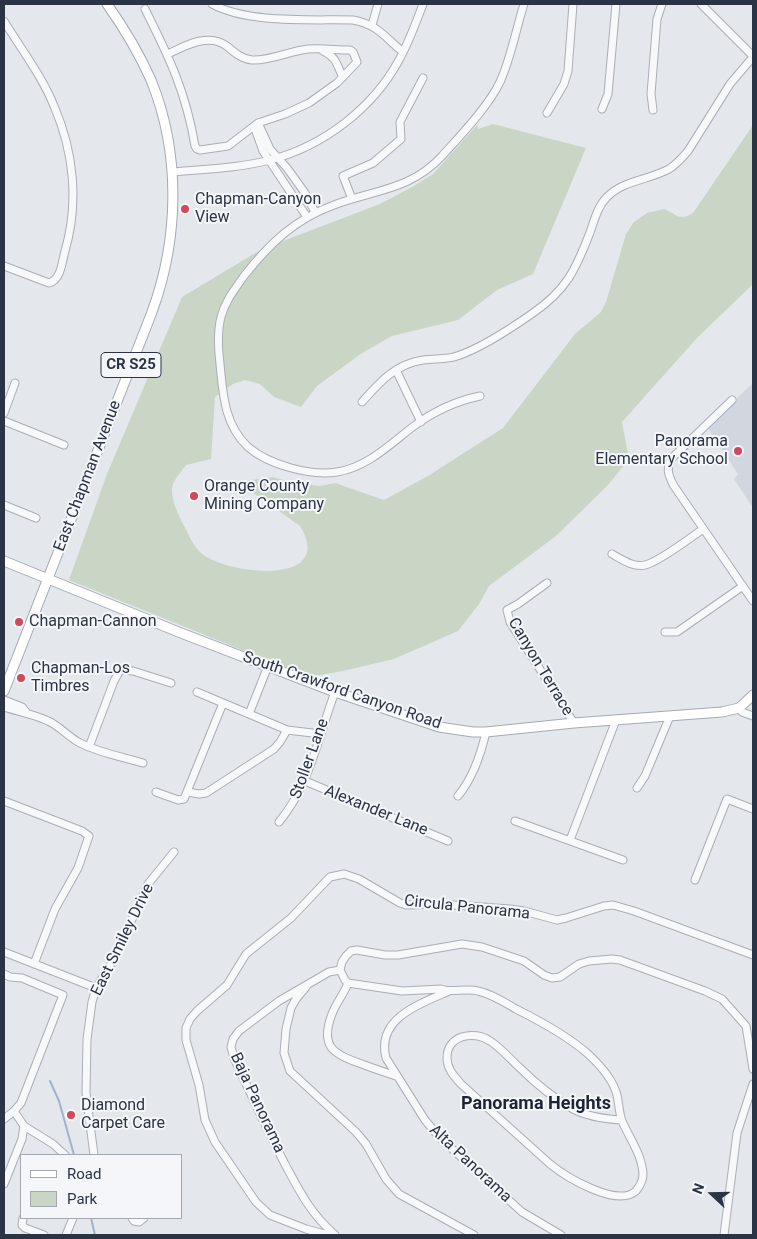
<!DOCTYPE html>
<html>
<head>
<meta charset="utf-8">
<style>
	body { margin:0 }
	#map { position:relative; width:757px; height:1239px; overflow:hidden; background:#e4e7ec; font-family:Roboto,sans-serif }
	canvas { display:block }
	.frame { position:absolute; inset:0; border:5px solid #2b3445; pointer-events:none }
	.legend { position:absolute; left:20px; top:1154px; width:162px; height:65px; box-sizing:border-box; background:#f4f6f9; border:1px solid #a4a8b1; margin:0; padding:6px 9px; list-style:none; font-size:15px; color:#2b3445 }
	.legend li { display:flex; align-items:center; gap:10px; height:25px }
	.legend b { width:25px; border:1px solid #a4a8b1 }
	.north { position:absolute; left:687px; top:1169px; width:50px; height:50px; -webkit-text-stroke:4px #f4f6f9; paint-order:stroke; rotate:291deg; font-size:14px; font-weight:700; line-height:20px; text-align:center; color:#2b3445 }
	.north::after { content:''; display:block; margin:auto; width:18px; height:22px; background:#2b3445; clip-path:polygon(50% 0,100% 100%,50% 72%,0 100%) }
</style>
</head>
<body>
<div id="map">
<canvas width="757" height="1239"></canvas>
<div class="frame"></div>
<ul class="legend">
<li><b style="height:6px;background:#fff"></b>Road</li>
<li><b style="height:14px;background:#c9d6c5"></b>Park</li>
</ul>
<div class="north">N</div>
</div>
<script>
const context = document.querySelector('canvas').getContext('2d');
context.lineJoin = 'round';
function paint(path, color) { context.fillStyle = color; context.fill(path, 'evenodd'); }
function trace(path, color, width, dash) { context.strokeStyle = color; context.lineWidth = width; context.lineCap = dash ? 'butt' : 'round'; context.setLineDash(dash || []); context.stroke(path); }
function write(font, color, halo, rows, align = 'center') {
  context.font = font + ' Roboto,sans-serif'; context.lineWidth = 4; context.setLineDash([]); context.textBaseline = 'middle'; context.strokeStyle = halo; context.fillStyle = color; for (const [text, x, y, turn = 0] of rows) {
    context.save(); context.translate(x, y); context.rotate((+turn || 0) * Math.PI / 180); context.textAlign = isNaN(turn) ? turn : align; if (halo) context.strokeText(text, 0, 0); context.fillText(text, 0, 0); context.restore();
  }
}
paint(new Path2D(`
	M753,383V508L734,479L738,474L707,427Z`), '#d2d6de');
paint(new Path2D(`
	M493,124L586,148L533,274L497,290L458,320L392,336L362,353L317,386L301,407L274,397L260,384L245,380L233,384L215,397L211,459L186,465C182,471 176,477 173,484C169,495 178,514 183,524C188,533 193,546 201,553C227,575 337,587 300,526L238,482L273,477L290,482L320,486L335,483L384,500L428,476L503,428L575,334L601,312L606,302L626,234L634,222L647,213L664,209C677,214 678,222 693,213L753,125V284L697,338L622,422L629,459L608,485L556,536L489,586L479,604L458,631L394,659L343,671L309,677L69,580L107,474L182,297L262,249L380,204L414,186L433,174L477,125L478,129Z`), '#c9d6c5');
trace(new Path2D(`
	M50,1081L59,1101L74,1155
	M91,1218L95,1235`), '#9fb4cc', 2);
const minor = new Path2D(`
	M212,4C249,24 311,19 353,20C379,25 384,37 403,52
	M701,4L753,56
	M145,9C169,57 186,92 195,146L197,149L200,150L228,146L258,123L285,114L309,103L337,83L357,62L353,52L350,50C337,50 322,48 308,49C289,51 271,61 252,60C242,59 235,53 228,47C210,32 186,45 168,54
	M4,21C21,49 42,76 54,106C74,152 79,203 65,251C62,262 61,280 49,283L4,266
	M372,25L378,4
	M323,51C338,58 336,65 343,77
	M602,109L608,94L616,4
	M653,110L651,94L657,19L662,4
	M547,113L564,84L568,71L573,4
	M258,123L270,149L287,168L305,193L315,212
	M254,126L263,151L307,217
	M172,172C205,169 239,168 270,160C324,146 373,108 399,60C409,42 416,23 423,4
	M352,199L343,176L373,163L401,139L400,122L423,78
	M396,370L421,422
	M480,396C456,401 433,412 414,426C390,444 368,467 337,472C310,476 269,465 248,447C224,424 223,394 220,364C218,348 217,333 221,317C225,301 235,289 244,276C269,244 295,219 334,205C374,190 411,190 442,156C460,136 488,107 500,82C511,58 516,29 524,4
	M732,400L674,456C665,467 668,475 674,486L753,601
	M362,402C379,383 395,364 423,360C434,358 446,360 457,356C479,349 513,327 533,313C566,290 575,271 589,235C594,222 597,207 607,197C624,180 649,180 669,169C677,164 682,158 688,151L730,84L753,57
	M4,413L15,383
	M4,421L64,445
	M4,505L36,518
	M612,554C621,559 634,568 645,565C659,562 690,538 703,529
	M547,583L518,604L507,610L510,622L574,723
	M665,632H677L743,586
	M197,692L287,730L321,734
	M4,700L22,707L26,712
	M4,707C19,712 33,714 48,721C60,726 68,737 80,743C100,753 123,757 143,763
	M739,708L742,712L753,716
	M249,714L268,666
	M89,747L114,681L120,670L133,671L171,683
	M305,781L448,841
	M637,788L645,776L670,716
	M156,792L178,800L184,799L223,703
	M188,792L199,794L206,793L274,749L280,742L287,730
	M458,796C472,779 481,754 486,732
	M4,801L82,831L89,836L78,868L55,909L34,964
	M515,821L623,860
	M279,822C310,785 318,737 335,692
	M570,840L616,720
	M695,880L727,799L753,809
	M4,952L96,988
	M340,970L345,980L348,983
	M4,974L10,977L22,978L63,995L21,1103L14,1111
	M348,983L402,991L441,989C450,993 466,988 478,991C492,994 504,1002 516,1009C540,1021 566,1035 587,1053C599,1064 613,1079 617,1095C619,1104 619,1113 622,1121C630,1139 642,1155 643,1174C643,1180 640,1186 636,1191C617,1208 566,1177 550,1164L461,1084C454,1076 447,1069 447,1058C447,1035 474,1030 490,1041C501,1048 509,1058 519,1067C535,1083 553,1098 573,1109C588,1117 605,1119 621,1120
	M348,983C344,994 336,1003 332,1014C320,1045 332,1054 359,1063C372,1068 384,1072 396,1076
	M306,987L296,999L291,1008L286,1029L284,1053L290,1071L356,1132L366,1144L386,1179L399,1194L474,1235
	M447,992C419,1004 376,1019 386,1058L425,1120L440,1138L522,1212L561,1235
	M4,1119L14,1111L24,1126L22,1139L4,1184
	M24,1126L53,1144L65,1155
	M94,1155L86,1093L87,1039L92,1002L96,988L114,959L148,884L174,852
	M23,1218L22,1225L25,1228L44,1235
	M132,1218L134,1221L139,1222L144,1218
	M66,1235L73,1218
	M328,1235L306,1229L270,1215L256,1202L215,1142L205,1120L199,1085L186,1040V1028L190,1019L197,1011L227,985L246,954L291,918L330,877L344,874L359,879L400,903L406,905L439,904L510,909L524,911L557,920L566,918L604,906L613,905L634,911L753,955
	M335,1235C311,1214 301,1194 286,1166C267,1130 251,1094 234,1058L231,1047L233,1039L239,1031L279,1001L329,972L340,970L342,962L346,956L351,951L357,950L385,955H398L462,944L482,947L524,961L544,975L552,978L560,977L579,964L589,961L612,959L620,960L705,991L722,999L746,1026L753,1069
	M724,1235L737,1133L753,1084`);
const major = new Path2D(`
	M4,561L181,633L335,692L439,727L473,732H486L574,723L722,712L739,708L753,695
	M4,691L152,312C179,238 181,154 151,80C139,53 124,28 107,4`);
trace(minor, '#a9aeb7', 9);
trace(major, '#a3abb8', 11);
trace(minor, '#f7f8fa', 7);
trace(major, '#fff', 9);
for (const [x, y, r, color] of [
	[185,209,5,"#d1495b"],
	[738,451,5,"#d1495b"],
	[194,496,5,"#d1495b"],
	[19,622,5,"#d1495b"],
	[21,678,5,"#d1495b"],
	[71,1115,5,"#d1495b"]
]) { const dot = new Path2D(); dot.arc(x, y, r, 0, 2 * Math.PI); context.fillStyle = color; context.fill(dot); trace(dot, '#f4f6f9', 2); }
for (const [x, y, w] of [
	[131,365,60]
]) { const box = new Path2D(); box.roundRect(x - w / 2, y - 12.5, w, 25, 4); context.fillStyle = '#f4f6f9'; context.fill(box); trace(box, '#2b3445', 1); }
write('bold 15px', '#2b3445', null, [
	["CR S25",131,365]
]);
write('16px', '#2b3445', '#f4f6f9', [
	["Chapman-Canyon",195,200],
	["View",195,218],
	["Panorama",728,442,"right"],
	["Elementary School",728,460,"right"],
	["Orange County",204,487],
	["Mining Company",204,505],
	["Chapman-Cannon",29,622],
	["Chapman-Los",31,669],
	["Timbres",31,687],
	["Diamond",81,1106],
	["Carpet Care",81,1124]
], 'left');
write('16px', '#2b3445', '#f4f6f9', [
	["East Chapman Avenue",88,476,-69],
	["Canyon Terrace",540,667,59],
	["South Crawford Canyon Road",342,691,19],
	["Stoller Lane",310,759,-70],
	["Alexander Lane",376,811,22],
	["Circula Panorama",467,908,6],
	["East Smiley Drive",123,940,-64],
	["Baja Panorama",257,1103,65],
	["Alta Panorama",470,1164,43]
]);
write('bold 18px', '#1d2536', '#f4f6f9', [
	["Panorama Heights",536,1104]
]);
</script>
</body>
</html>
